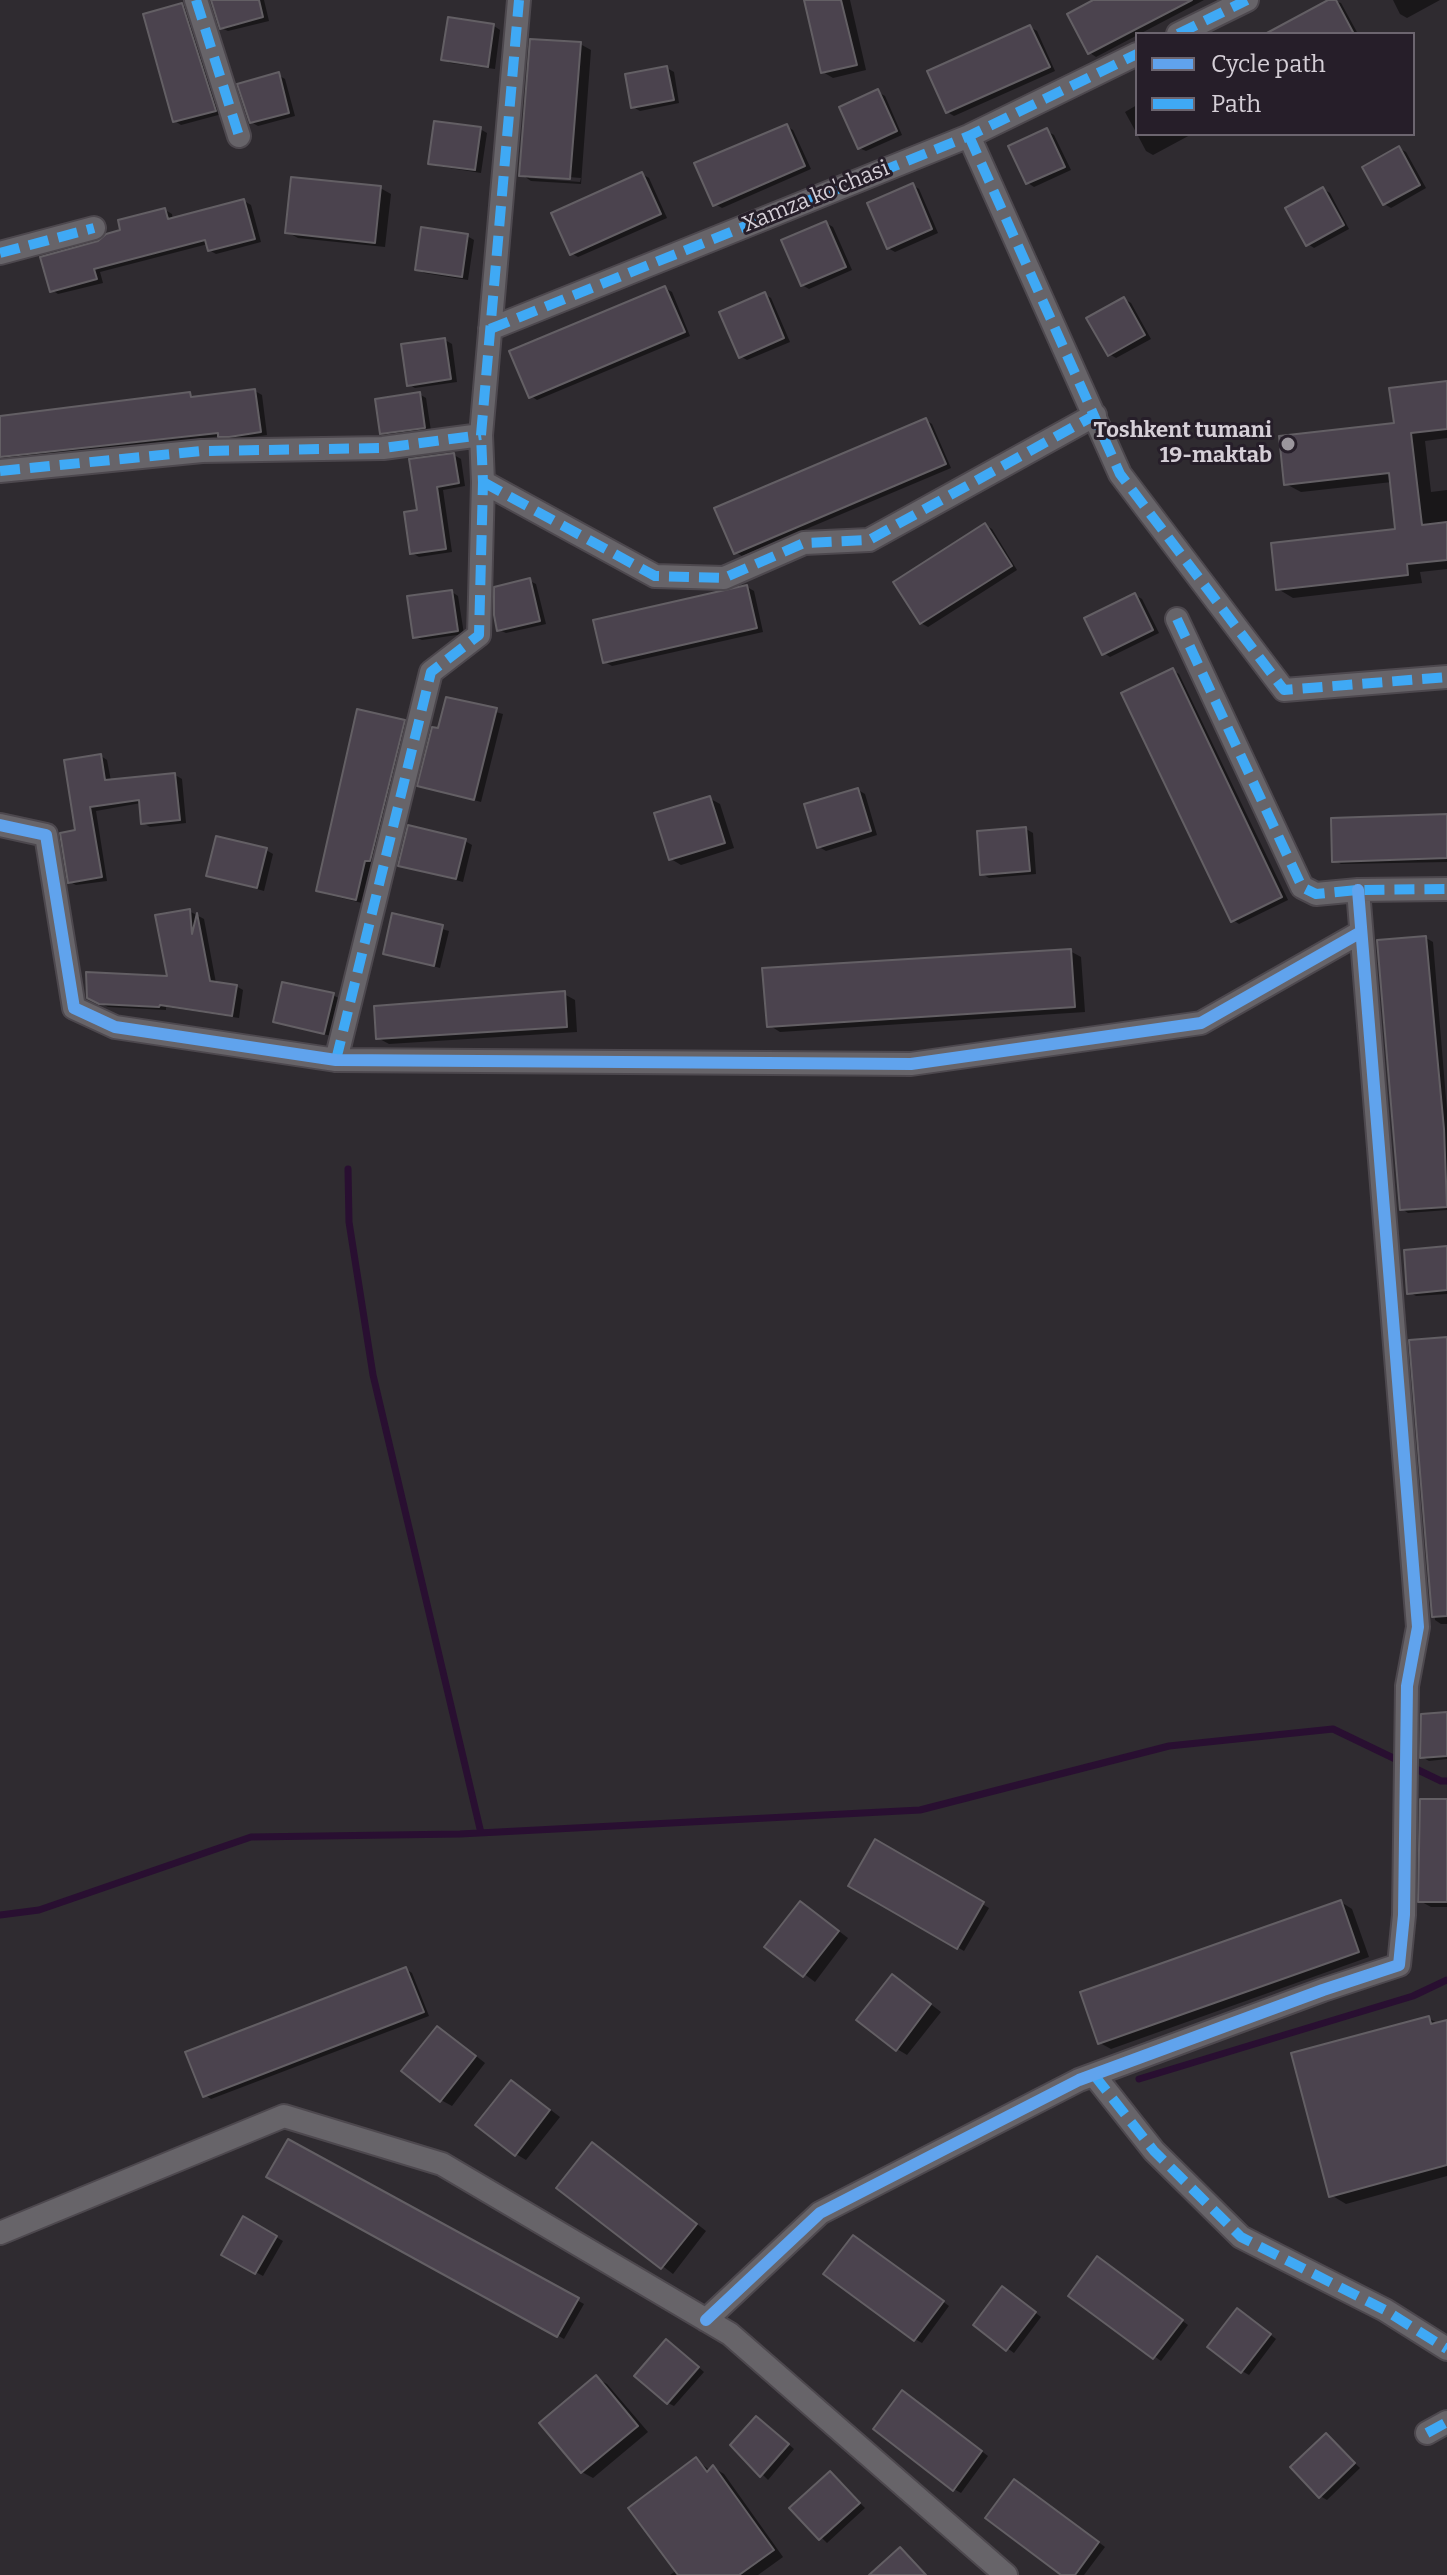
<!DOCTYPE html>
<html>
<head>
<meta charset="utf-8">
<style>
	body { margin:0 }
	#map { position:relative; width:1447px; height:2575px; overflow:hidden; background:#2f2b30; font-family:Bitter,serif }
	canvas { display:block }
	.legend { position:absolute; left:1135px; top:32px; width:280px; height:104px; box-sizing:border-box; background:#261e29; border:2px solid #6c656f; margin:0; padding:10px 14px; list-style:none; font-size:24px; color:#d5cfd7 }
	.legend li { display:flex; align-items:center; gap:16px; height:40px }
	.legend b { width:40px; border:2px solid #6c656f }
</style>
</head>
<body>
<div id="map">
<canvas width="1447" height="2575"></canvas>
<ul class="legend">
<li><b style="height:10px;background:#60a3ed"></b>Cycle path</li>
<li><b style="height:10px;background:#3fa9f5"></b>Path</li>
</ul>
</div>
<script>
const context = document.querySelector('canvas').getContext('2d');
context.lineJoin = 'round';
function paint(path, color) { context.fillStyle = color; context.fill(path, 'evenodd'); }
function trace(path, color, width, dash) { context.strokeStyle = color; context.lineWidth = width; context.lineCap = dash ? 'butt' : 'round'; context.setLineDash(dash || []); context.stroke(path); }
function write(font, color, halo, rows, align = 'center') {
  context.font = font + ' Bitter,serif'; context.lineWidth = 6; context.setLineDash([]); context.textBaseline = 'middle'; context.strokeStyle = halo; context.fillStyle = color; for (const [text, x, y, turn = 0] of rows) {
    context.save(); context.translate(x, y); context.rotate((+turn || 0) * Math.PI / 180); context.textAlign = isNaN(turn) ? turn : align; if (halo) context.strokeText(text, 0, 0); context.fillText(text, 0, 0); context.restore();
  }
}
paint(new Path2D(`
	M211,0H264L269,21L228,31L221,28Z
	M806,0H850L866,70L833,78L823,72Z
	M1097,0H1204L1096,57L1090,53Z
	M1332,0L1341,3L1358,34H1269Z
	M1393,0H1440L1407,18L1400,14Z
	M182,5L189,9L222,114L181,125L175,121Z
	M494,26L500,30L495,69L450,63L444,59Z
	M1030,27L1037,31L1055,71L954,116L947,112Z
	M580,44L591,50L581,184L531,181L521,174ZM529,174L581,178L580,182L529,178Z
	M667,68L674,72L679,103L640,111L633,107Z
	M278,75L285,79L295,116L258,126L251,122Z
	M878,92L885,96L902,135L866,151L859,148Z
	M1137,105V134L1125,112Z
	M786,126L793,130L811,169L722,208L715,204Z
	M480,129L487,133L481,173L437,166L430,163Z
	M1047,131L1054,135L1071,170L1034,187L1028,183Z
	M1137,134H1192L1153,155L1146,151Z
	M1399,148L1406,152L1426,188L1391,208L1384,204Z
	M642,174L649,178L667,218L578,257L571,253Z
	M912,185L919,189L938,233L895,252L888,248Z
	M380,188L391,194L385,247L298,238L287,232Z
	M1323,189L1330,193L1349,229L1314,248L1308,244Z
	M244,201L251,205L261,242L216,254L209,250L208,244L100,272L103,283L58,294L52,290L99,243L165,210L172,214L173,220Z
	M826,223L833,227L852,270L809,289L802,285Z
	M467,236L474,240L468,280L424,273L417,269Z
	M665,288L672,292L690,336L537,400L531,396Z
	M764,294L771,298L790,342L747,360L740,356Z
	M1124,299L1131,303L1151,339L1116,358L1109,354Z
	M445,340L452,344L457,382L415,388L408,384Z
	M1447,383V438L1425,441L1431,492L1447,490V569L1420,572L1422,583L1293,598L1278,589L1397,530L1392,482L1301,492L1286,484L1396,425Z
	M255,391L262,395L267,435L237,439H227L222,436L8,460L1,456L0,418L190,394L196,398Z
	M419,394L426,398L431,431L389,437L382,433Z
	M926,420L932,424L951,468L742,556L735,552Z
	M454,455L461,459L465,486L443,490L452,552L419,557L412,553L419,512Z
	M985,525L992,529L1017,570L928,627L921,623Z
	M530,581L536,584L546,624L506,633L499,630Z
	M747,587L754,591L763,632L612,666L605,662Z
	M452,592L458,596L464,634L422,640L415,637Z
	M1135,595L1142,599L1159,633L1110,657L1104,653Z
	M1172,670L1179,674L1288,900L1239,924L1233,920Z
	M447,699L503,714L481,802L420,785L440,731Z
	M404,722L411,726L377,864L372,863L362,903L325,894L318,890Z
	M101,756L107,760L111,781L175,775L182,779L186,823L150,827L143,823L141,803L96,811L107,881L76,885L70,882L77,832Z
	M858,790L865,794L877,835L826,851L819,847Z
	M709,798L720,804L734,848L681,865L671,859Z
	M1447,817V862L1341,864L1334,860Z
	M1026,829L1033,833L1036,874L989,878L982,874Z
	M465,841L472,845L463,882L400,865Z
	M266,850L273,854L264,891L208,875Z
	M189,911L204,919L216,983L236,986L243,990L239,1018L166,1007V1010L108,1007L96,1001L169,978Z
	M394,916L449,931L440,968L385,953Z
	M1426,938L1433,942L1447,1111V1210L1408,1213L1402,1209Z
	M1070,951L1081,957L1085,1012L780,1032L769,1025Z
	M564,994L575,1000L577,1032L389,1044L378,1038Z
	M333,995L340,999L331,1036L275,1021Z
	M1447,1248V1294L1416,1296L1409,1292Z
	M1447,1339V1624H1441L1435,1620L1411,1342Z
	M1447,1714V1759L1429,1761L1422,1757Z
	M1447,1801V1907H1431L1420,1901Z
	M876,1842L989,1908L964,1951L851,1885Z
	M1341,1902L1352,1909L1369,1957L1111,2049L1100,2043Z
	M811,1910L848,1938L815,1982L767,1946Z
	M406,1969L412,1973L429,2016L211,2099L205,2095Z
	M903,1983L941,2012L907,2055L897,2049Z
	M1428,2018L1439,2024L1447,2022V2176L1346,2204L1331,2195Z
	M448,2034L485,2063L452,2106L441,2100Z
	M522,2088L560,2117L526,2160L516,2154Z
	M289,2142L584,2304L564,2339L500,2303Z
	M603,2151L706,2231L673,2274L559,2187Z
	M244,2219L283,2241L263,2276L223,2254Z
	M860,2241L949,2306L922,2343L915,2339Z
	M1104,2263L1188,2325L1161,2361L1071,2295Z
	M1009,2293L1041,2317L1014,2353L975,2325Z
	M1244,2315L1276,2339L1249,2375L1242,2371Z
	M673,2345L704,2372L674,2406L668,2403Z
	M596,2378L607,2384L648,2432L593,2478L582,2472Z
	M910,2397L988,2456L961,2493L954,2489Z
	M763,2422L794,2449L768,2480L733,2445Z
	M1326,2436L1360,2468L1327,2500L1320,2496Z
	M696,2460L711,2471L714,2468L724,2474L783,2557L758,2575H670L677,2570Z
	M830,2473L865,2508L827,2543L792,2509Z
	M1022,2485L1105,2547L1084,2575H1064Z`), '#0007');
trace(new Path2D(`
	M348,1169L349,1222L373,1375L481,1833
	M0,1915L39,1910L251,1837L460,1834L920,1810L1169,1746L1333,1729L1441,1781H1447
	M1139,2079L1413,1996L1447,1980`), '#290f31', 7);
const building = new Path2D(`
	M211,0H259L263,17L220,29Z
	M804,0H841L857,65L821,73Z
	M1093,0H1192L1088,54L1067,14Z
	M1328,0H1336L1354,34H1265Z
	M182,3L216,111L173,122L143,14Z
	M448,17L494,24L488,67L441,60Z
	M1030,25L1050,67L946,113L927,71Z
	M530,39L581,42L570,179L519,176Z
	M667,66L674,100L631,108L625,74Z
	M279,72L289,113L250,123L237,84Z
	M878,89L897,131L858,149L839,107Z
	M434,121L481,127L475,170L428,164Z
	M787,124L805,166L713,206L694,163Z
	M1047,128L1065,167L1026,184L1008,146Z
	M1399,146L1420,185L1383,205L1362,167Z
	M642,172L661,214L570,255L551,213Z
	M291,177L381,186L375,243L285,233Z
	M913,183L932,229L887,249L867,203Z
	M1323,187L1344,225L1306,246L1285,208Z
	M244,199L255,239L208,251L205,240L94,269L97,279L50,292L40,257L98,241L106,234L120,230L118,220L165,208L168,219Z
	M826,221L846,267L801,286L781,240Z
	M421,227L468,234L462,277L415,270Z
	M665,286L685,332L529,398L509,351Z
	M765,292L784,338L739,358L719,312Z
	M1124,297L1145,335L1108,356L1086,318Z
	M445,338L451,379L407,386L401,344Z
	M1447,381V429L1411,433L1422,525L1447,522V560L1407,564L1408,575L1276,590L1271,543L1395,529L1389,473L1284,485L1279,436L1394,423L1389,388Z
	M255,389L261,432L229,437H218V433L0,457V416L190,392L191,397Z
	M420,392L425,428L380,434L375,399Z
	M926,418L946,464L734,554L714,508Z
	M454,453L459,483L437,487L446,549L410,554L404,512L417,510L409,459Z
	M985,523L1012,566L920,624L893,582Z
	M530,578L540,621L497,631L494,615V587Z
	M747,585L757,628L603,663L593,620Z
	M452,590L458,631L413,638L407,596Z
	M1135,593L1153,630L1102,655L1084,618Z
	M1173,668L1282,897L1231,922L1121,693Z
	M446,697L497,708L474,800L417,786L432,727L438,728Z
	M357,709L405,720L370,861H365L356,900L316,891Z
	M101,754L105,780L175,773L180,820L141,824L139,800L90,807L102,877L68,883L60,833L75,830L64,760Z
	M858,788L871,831L817,848L804,804Z
	M710,796L725,843L669,860L654,813Z
	M1447,814V858L1332,862L1331,818Z
	M408,825L466,839L456,879L398,866Z
	M1026,827L1030,871L980,875L977,831Z
	M216,836L267,848L257,888L206,876Z
	M190,909L192,934L197,913L210,981L237,985L232,1016L160,1005L159,1007L99,1004L87,998L86,972L167,976L155,915Z
	M392,913L443,925L434,966L383,954Z
	M1426,936L1444,1129L1447,1207L1400,1210L1377,940Z
	M1071,949L1075,1007L767,1027L762,968Z
	M282,982L334,993L324,1034L273,1022Z
	M565,991L567,1027L376,1039L374,1006Z
	M1447,1246V1290L1407,1294L1404,1250Z
	M1447,1337V1616L1432,1617L1409,1340Z
	M1447,1712V1756L1420,1758L1421,1714Z
	M1420,1799H1447V1902H1418Z
	M875,1839L984,1902L957,1949L848,1886Z
	M1341,1900L1359,1952L1098,2044L1080,1992Z
	M800,1901L839,1931L803,1977L764,1947Z
	M406,1967L424,2012L203,2097L185,2052Z
	M892,1974L931,2004L896,2051L856,2020Z
	M1429,2016L1431,2024L1447,2020V2165L1329,2197L1291,2053Z
	M437,2026L476,2056L440,2102L401,2071Z
	M511,2080L550,2110L515,2156L475,2125Z
	M288,2139L579,2298L557,2337L266,2177Z
	M592,2142L697,2224L661,2269L556,2188Z
	M243,2216L277,2236L255,2274L221,2255Z
	M853,2235L944,2301L914,2341L823,2274Z
	M1097,2256L1183,2320L1153,2359L1068,2296Z
	M1002,2286L1036,2312L1006,2351L973,2325Z
	M1237,2308L1271,2334L1241,2373L1207,2347Z
	M666,2339L699,2367L667,2404L634,2376Z
	M596,2375L638,2426L581,2473L539,2423Z
	M902,2390L982,2451L953,2491L873,2429Z
	M756,2416L789,2444L760,2477L730,2445Z
	M1326,2433L1355,2463L1319,2498L1290,2467Z
	M696,2457L707,2472L713,2465L774,2550L739,2575H678L628,2508Z
	M830,2471L860,2503L819,2540L789,2508Z
	M1014,2479L1099,2542L1075,2575H1061L985,2518Z
	M900,2547L926,2575H869Z`);
paint(building, '#4b434e');
trace(building, '#635f64', 2);
const minor = new Path2D(`
	M196,0L239,136
	M1178,34L1247,0
	M969,136L1120,474L1284,690L1447,677
	M0,253L94,228
	M490,329L969,136L1137,54
	M0,471L202,451L383,448L481,435
	M483,482L655,576L724,578L804,543L869,540L1095,415
	M1177,619L1302,887L1316,894L1358,890L1447,889
	M0,825L46,835L74,1008L115,1027L336,1060L911,1064L1201,1023L1361,932
	M336,1060L431,672L479,635L483,482L481,435L519,0
	M1094,2075L1154,2151L1241,2237L1385,2310L1447,2349
	M0,2233L284,2116L442,2164L730,2334L1006,2575
	M706,2320L820,2213L1079,2080L1323,1990L1399,1965L1404,1915L1407,1686L1418,1627L1358,890
	M1427,2433L1447,2422`);
trace(minor, '#4d484e', 26);
trace(minor, '#676469', 22);
trace(new Path2D(`
	M196,0L239,136
	M1178,34L1247,0
	M969,136L1120,474L1284,690L1447,677
	M0,253L94,228
	M490,329L969,136L1137,54
	M0,471L202,451L383,448L481,435
	M483,482L655,576L724,578L804,543L869,540L1095,415
	M1177,619L1302,887L1316,894L1358,890L1447,889
	M336,1060L431,672L479,635L483,482L481,435L519,0
	M1094,2075L1154,2151L1241,2237L1385,2310L1447,2349
	M1427,2433L1447,2422`), '#3fa9f5', 10, [20, 10]);
trace(new Path2D(`
	M0,825L46,835L74,1008L115,1027L336,1060L911,1064L1201,1023L1361,932
	M706,2320L820,2213L1079,2080L1323,1990L1399,1965L1404,1915L1407,1686L1418,1627L1358,890`), '#60a3ed', 12);
for (const [x, y, r, color] of [
	[1288,444,8,"#9b969d"]
]) { const dot = new Path2D(); dot.arc(x, y, r, 0, 2 * Math.PI); context.fillStyle = color; context.fill(dot); trace(dot, '#261e29', 3); }
write('22px', '#d5cfd7', '#261e29', [
	["Xamza ko'chasi",816,197,-22]
]);
write('bold 22px', '#d5cfd7', '#261e29', [
	["Toshkent tumani",1272,431],
	["19-maktab",1272,456]
], 'right');
</script>
</body>
</html>
